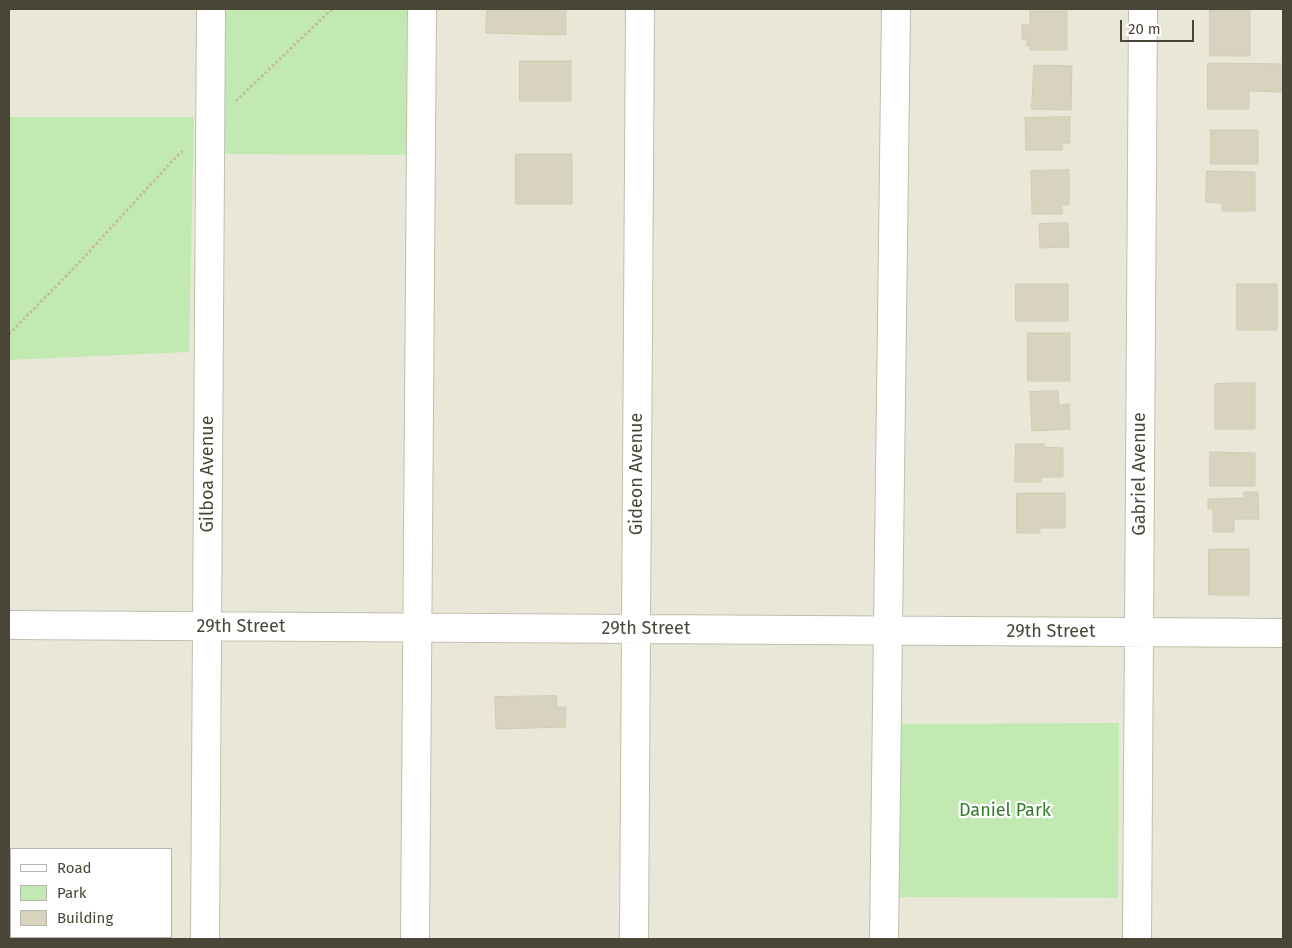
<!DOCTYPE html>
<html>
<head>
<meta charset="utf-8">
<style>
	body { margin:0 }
	#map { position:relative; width:1292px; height:948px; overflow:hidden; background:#f5f4ea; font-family:"Fira Sans",sans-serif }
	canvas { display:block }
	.frame { position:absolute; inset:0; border:10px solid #494638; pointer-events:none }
	.legend { position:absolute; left:10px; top:848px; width:162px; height:90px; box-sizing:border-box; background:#fff; border:1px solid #b6b5af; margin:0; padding:6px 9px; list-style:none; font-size:15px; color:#494638 }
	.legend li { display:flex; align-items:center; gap:10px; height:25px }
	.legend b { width:25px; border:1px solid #b6b5af }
	.scale { position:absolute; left:1120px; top:20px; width:74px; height:22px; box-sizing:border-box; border:2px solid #494638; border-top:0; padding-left:6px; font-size:15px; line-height:18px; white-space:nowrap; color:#494638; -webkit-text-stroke:4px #fff; paint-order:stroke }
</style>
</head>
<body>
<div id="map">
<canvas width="1292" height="948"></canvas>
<div class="frame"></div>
<ul class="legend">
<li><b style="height:6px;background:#fff"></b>Road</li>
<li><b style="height:14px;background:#c3e9b3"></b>Park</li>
<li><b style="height:14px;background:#d7d3bf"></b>Building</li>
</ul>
<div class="scale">20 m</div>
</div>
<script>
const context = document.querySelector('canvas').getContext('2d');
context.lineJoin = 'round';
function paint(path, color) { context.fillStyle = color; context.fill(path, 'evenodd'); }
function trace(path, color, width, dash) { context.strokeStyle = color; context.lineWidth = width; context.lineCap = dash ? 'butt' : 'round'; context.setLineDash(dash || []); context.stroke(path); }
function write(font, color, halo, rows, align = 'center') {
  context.font = font + ' "Fira Sans",sans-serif'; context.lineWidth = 4.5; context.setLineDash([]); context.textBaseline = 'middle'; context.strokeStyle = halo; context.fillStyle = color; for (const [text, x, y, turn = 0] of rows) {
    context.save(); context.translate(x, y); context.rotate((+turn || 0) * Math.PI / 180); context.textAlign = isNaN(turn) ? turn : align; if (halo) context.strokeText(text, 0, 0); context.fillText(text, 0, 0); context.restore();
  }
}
paint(new Path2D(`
	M9,9H1283V939H9ZM11,849H171V937H11Z`), '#e9e8d8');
paint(new Path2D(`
	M226,9H412L410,155L224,154Z
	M9,117H194L189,352L9,360Z
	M1119,723L1118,898L889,897L893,724Z`), '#c3e9b3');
const building = new Path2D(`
	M487,9H566V35L486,33Z
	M1210,10H1250V56H1210Z
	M1030,11H1067V50H1030V46H1027V40L1022,39V25H1030Z
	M520,61H571V101H520Z
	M1208,63L1283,64V92L1249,91V109H1208Z
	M1034,65L1072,66L1071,110L1032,109Z
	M1070,117V143H1062V150H1026L1025,118Z
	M1211,130H1258V164H1211Z
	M516,154H572V204H516Z
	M1069,170V205H1062V214H1032L1031,171Z
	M1207,171L1255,172V211H1222V203L1206,202Z
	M1068,223L1069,247L1040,248L1039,224Z
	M1016,284H1068V321H1016Z
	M1237,284H1277V330H1237Z
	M1028,333H1070V381H1028Z
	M1255,383V429H1215V384Z
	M1058,391L1059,405L1069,404L1070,429L1032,431L1030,392Z
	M1016,444H1044V447L1063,448V477H1041V482H1015Z
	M1210,452L1255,453V486H1210Z
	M1244,492H1258L1259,519H1234V532H1213V509H1208V499L1244,498Z
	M1017,493H1065V528H1040V533H1017Z
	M1209,549H1249V595H1209Z
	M557,696L556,707H566L565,727L496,729L495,697Z`);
paint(building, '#d7d3bf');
trace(building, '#d1cdb2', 1);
const minor = new Path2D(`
	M9,625L1283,633
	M205,939L211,9
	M415,939L422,9
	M634,939L640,9
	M884,939L896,9
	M1137,939L1143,9`);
trace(minor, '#c0bfac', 30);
trace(new Path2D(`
	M236,101L332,9
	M9,334L75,267L175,158L184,150`), '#c2be9d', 3, [2.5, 2.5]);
trace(minor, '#fff', 28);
write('18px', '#494638', '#fff', [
	["Gilboa Avenue",208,474,-90],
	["Gideon Avenue",637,474,-90],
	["Gabriel Avenue",1140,474,-90],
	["29th Street",241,627],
	["29th Street",646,629],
	["29th Street",1051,632]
]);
write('18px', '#357c2a', '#fff', [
	["Daniel Park",1005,811]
]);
</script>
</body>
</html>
